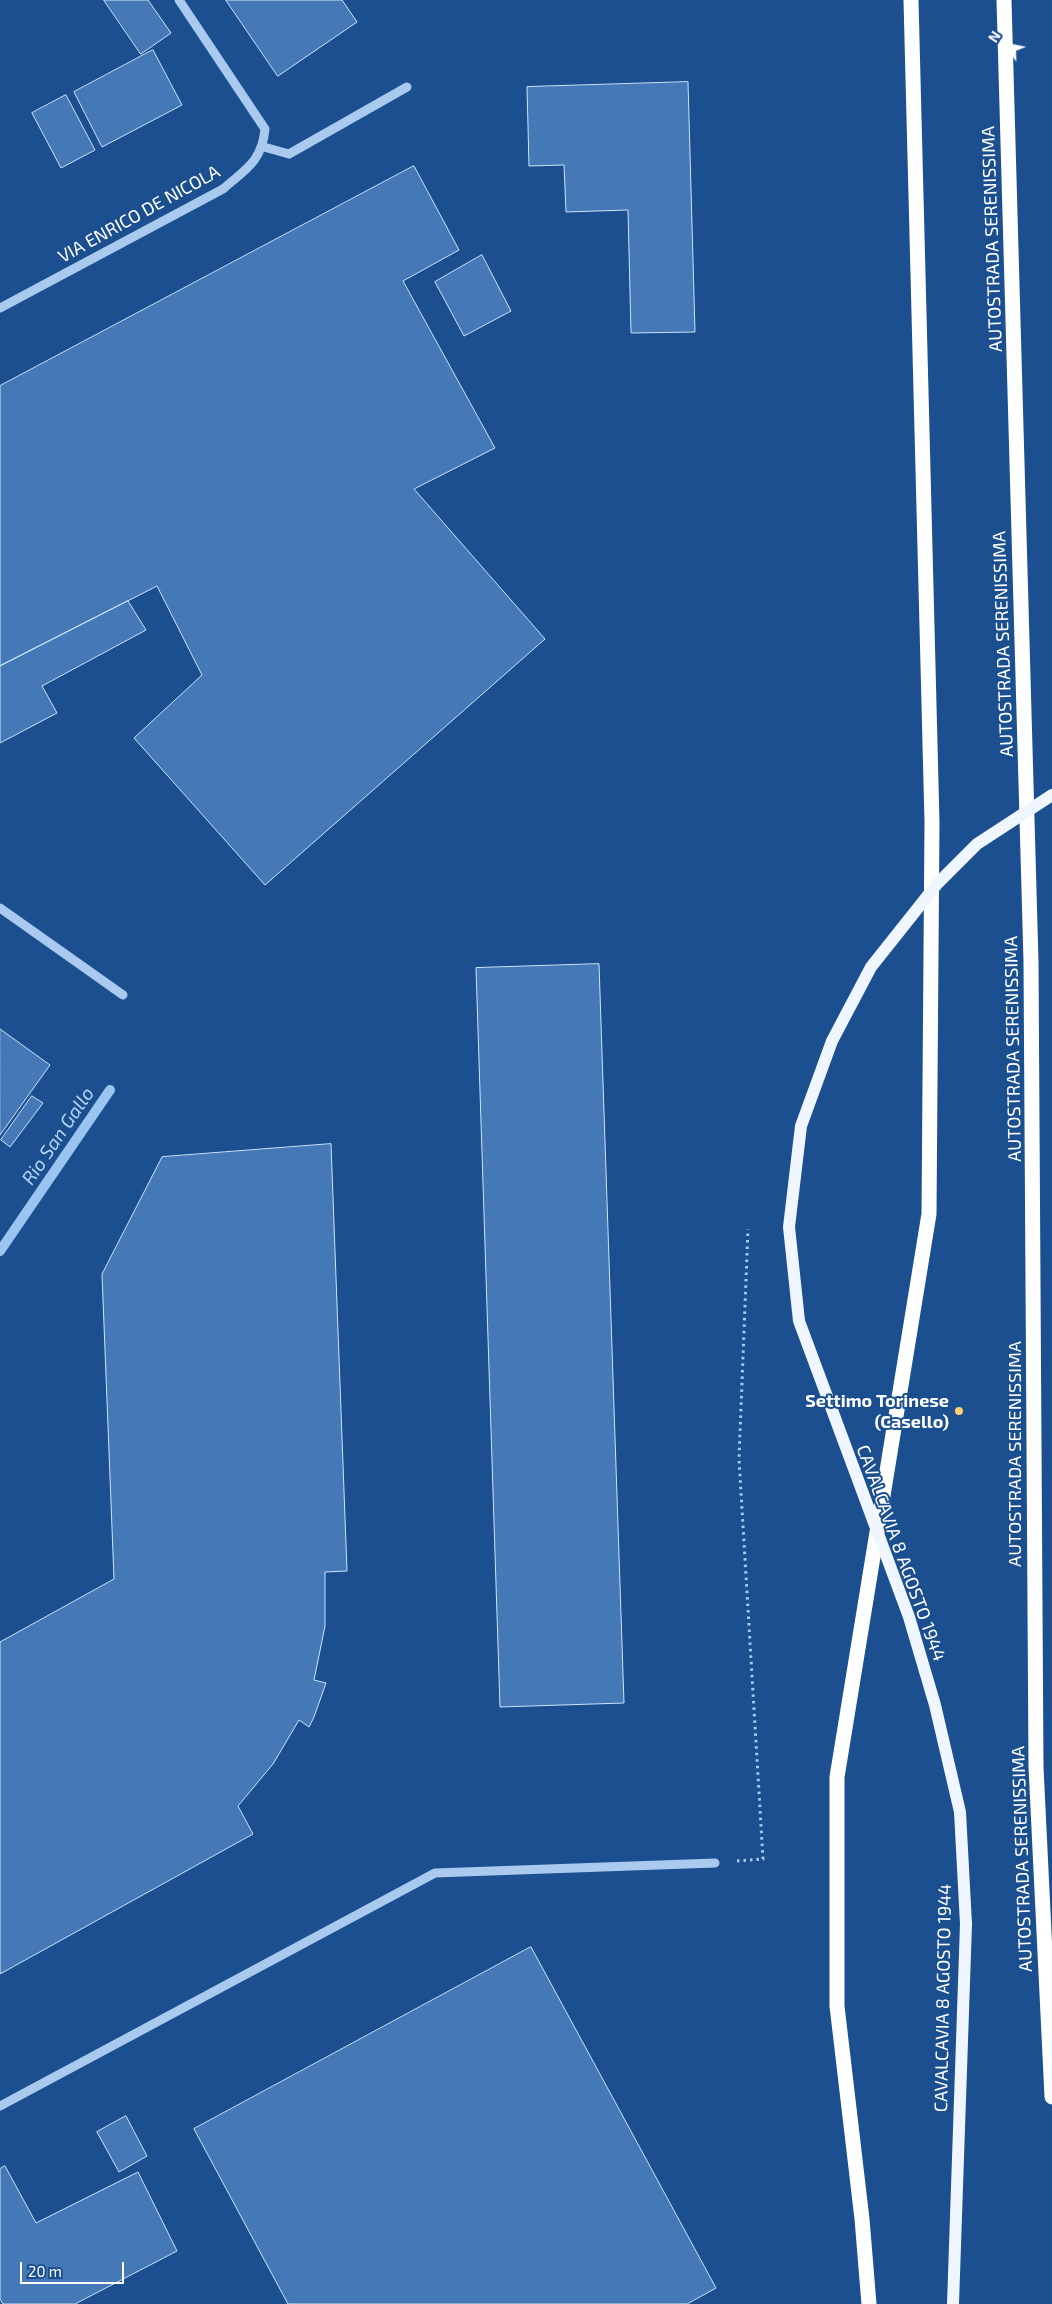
<!DOCTYPE html>
<html>
<head>
<meta charset="utf-8">
<style>
	body { margin:0 }
	#map { position:relative; width:1052px; height:2304px; overflow:hidden; background:#1b4f8f; font-family:"Exo 2",sans-serif }
	canvas { display:block }
	.north { position:absolute; left:982px; top:20px; width:50px; height:50px; -webkit-text-stroke:4px #1b4f8f; paint-order:stroke; rotate:303deg; font-size:14px; font-weight:700; line-height:20px; text-align:center; color:#fff }
	.north::after { content:''; display:block; margin:auto; width:18px; height:22px; background:#fff; clip-path:polygon(50% 0,100% 100%,50% 72%,0 100%) }
	.scale { position:absolute; left:20px; top:2262px; width:104px; height:22px; box-sizing:border-box; border:2px solid #fff; border-top:0; padding-left:6px; font-size:15px; line-height:18px; white-space:nowrap; color:#fff; -webkit-text-stroke:4px #1b4f8f; paint-order:stroke }
</style>
</head>
<body>
<div id="map">
<canvas width="1052" height="2304"></canvas>
<div class="north">N</div>
<div class="scale">20 m</div>
</div>
<script>
const context = document.querySelector('canvas').getContext('2d');
context.lineJoin = 'round';
function trace(path, color, width, dash) { context.strokeStyle = color; context.lineWidth = width; context.lineCap = dash ? 'butt' : 'round'; context.setLineDash(dash || []); context.stroke(path); }
function paint(path, color) { context.fillStyle = color; context.fill(path, 'evenodd'); }
function write(font, color, halo, rows, align = 'center') {
  context.font = font + ' "Exo 2",sans-serif'; context.lineWidth = 4; context.setLineDash([]); context.textBaseline = 'middle'; context.strokeStyle = halo; context.fillStyle = color; for (const [text, x, y, turn = 0] of rows) {
    context.save(); context.translate(x, y); context.rotate((+turn || 0) * Math.PI / 180); context.textAlign = isNaN(turn) ? turn : align; if (halo) context.strokeText(text, 0, 0); context.fillText(text, 0, 0); context.restore();
  }
}
trace(new Path2D(`
	M0,1251L110,1090`), '#9cc4f0', 10);
const building = new Path2D(`
	M104,0H148L171,33L141,54Z
	M226,0H342L357,22L278,76Z
	M153,50L182,105L102,147L74,92Z
	M688,82L695,332L631,333L628,210L566,212L564,165L529,166L527,87Z
	M66,95L95,150L61,168L32,113Z
	M414,166L459,250L403,281L495,448L414,489L545,639L265,885L134,738L202,675L157,586L0,666V386Z
	M482,255L511,311L464,336L435,282Z
	M128,601L146,630L42,686L57,713L0,743V666Z
	M599,964L624,1703L500,1707L476,968Z
	M0,1029L50,1065L0,1135Z
	M32,1096L43,1103L10,1147L1,1140Z
	M331,1144L347,1571L325,1572V1626L314,1680L326,1683L314,1717L309,1727L299,1720L273,1764L238,1806L253,1834L0,1974V1642L114,1579L102,1274L162,1157Z
	M531,1947L716,2288L687,2304H288L194,2129Z
	M126,2116L147,2156L119,2172L97,2132Z
	M5,2166L36,2223L138,2172L177,2251L75,2304H3L0,2299V2169Z`);
paint(building, '#4478b7');
trace(building, '#cfe3fa', 1);
trace(new Path2D(`
	M737,1861L763,1859L739,1459L748,1229`), '#a9c9ee', 3, [2.5, 4]);
trace(new Path2D(`
	M264,147L289,154L407,87
	M0,308L223,189C246,169 262,161 265,129L179,0
	M0,908L123,995
	M0,2106L435,1873L715,1863`), '#a9c9ee', 9);
trace(new Path2D(`
	M953,2304L966,1924`), '#f0f6ff', 12);
trace(new Path2D(`
	M1004,0L1031,961L1036,1767L1052,2097
	M869,2304L862,2219L837,2006V1777L929,1214L932,822L911,0`), '#fff', 15);
trace(new Path2D(`
	M966,1924L960,1812L935,1705L909,1617L799,1321L789,1227L801,1126L832,1041L871,967L937,884L977,844L1052,795`), '#f0f6ff', 12);
for (const [x, y, r, color] of [
	[959,1411,5,"#ffd166"]
]) { const dot = new Path2D(); dot.arc(x, y, r, 0, 2 * Math.PI); context.fillStyle = color; context.fill(dot); trace(dot, '#1b4f8f', 2); }
write('18px', '#fff', '#1b4f8f', [
	["VIA ENRICO DE NICOLA",139,214,-29],
	["AUTOSTRADA SERENISSIMA",992,239,-92],
	["AUTOSTRADA SERENISSIMA",1003,644,-92],
	["AUTOSTRADA SERENISSIMA",1013,1049,-91],
	["AUTOSTRADA SERENISSIMA",1015,1454,-90],
	["CAVALCAVIA 8 AGOSTO 1944",901,1553,70],
	["AUTOSTRADA SERENISSIMA",1022,1859,-92],
	["CAVALCAVIA 8 AGOSTO 1944",943,1998,-89]
]);
write('bold 18px', '#fff', '#1b4f8f', [
	["Settimo Torinese",949,1401],
	["(Casello)",949,1422]
], 'right');
write('italic 19px', '#b5d3f5', '#1b4f8f', [
	["Rio San Gallo",58,1136,-56]
]);
</script>
</body>
</html>
